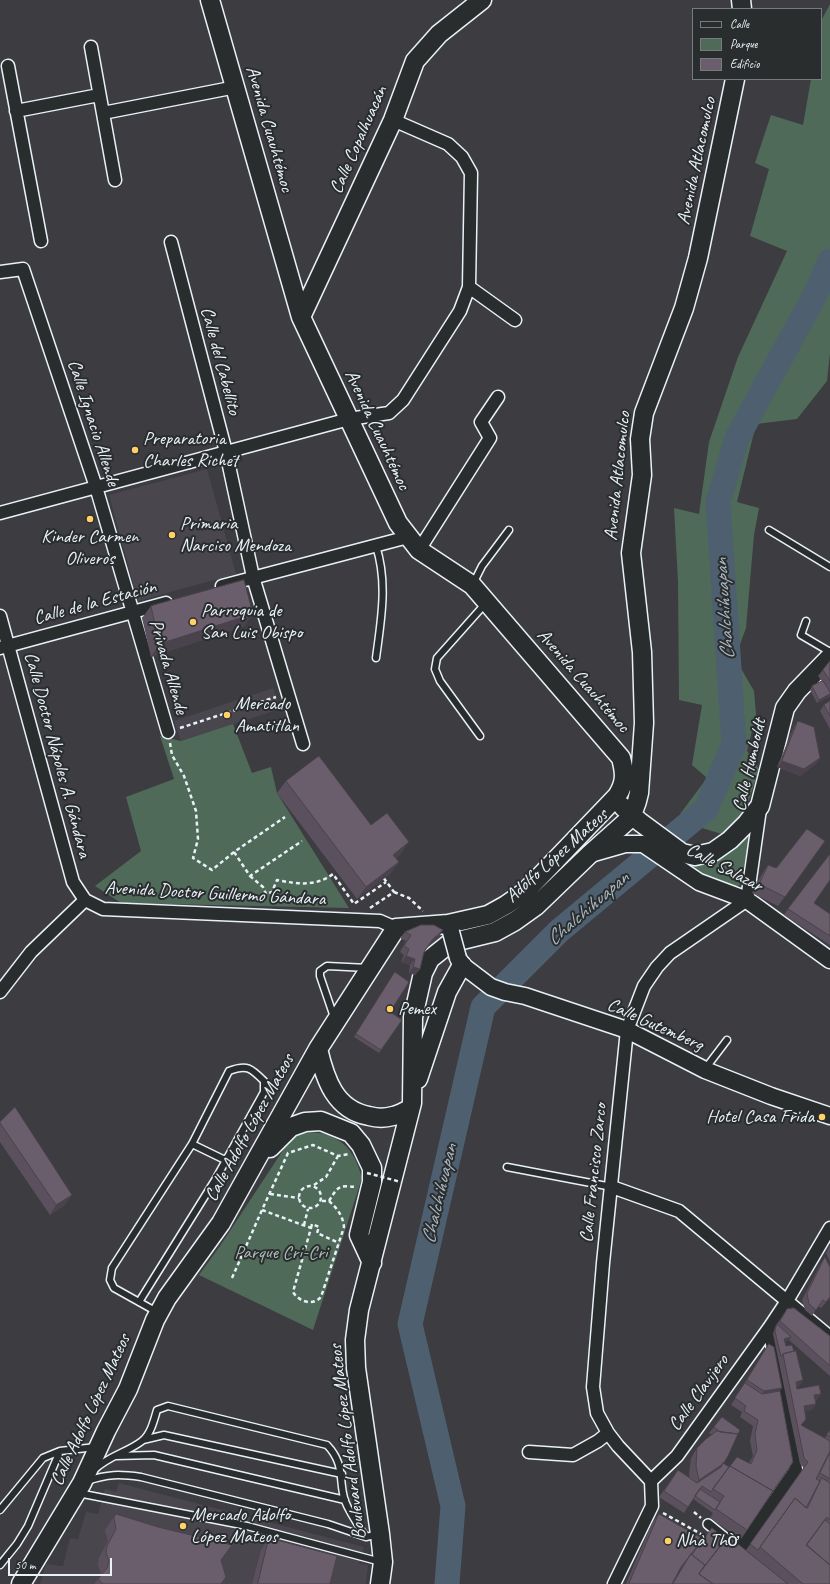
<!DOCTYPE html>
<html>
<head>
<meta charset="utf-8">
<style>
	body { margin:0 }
	#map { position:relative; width:830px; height:1584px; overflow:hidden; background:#3d3c41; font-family:Caveat,sans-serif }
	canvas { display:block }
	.legend { position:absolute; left:692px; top:8px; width:130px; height:72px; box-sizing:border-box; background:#2a2d2e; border:1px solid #767b7f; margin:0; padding:5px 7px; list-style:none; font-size:12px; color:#e8f1f8 }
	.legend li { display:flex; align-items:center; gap:8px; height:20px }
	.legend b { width:20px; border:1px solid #767b7f }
	.scale { position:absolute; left:8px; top:1558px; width:104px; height:18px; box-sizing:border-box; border:2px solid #e8f1f8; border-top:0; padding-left:5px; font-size:12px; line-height:14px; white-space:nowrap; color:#e8f1f8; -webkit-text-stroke:3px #2a2d2e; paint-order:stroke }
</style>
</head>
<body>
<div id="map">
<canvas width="830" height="1584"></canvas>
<ul class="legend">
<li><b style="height:5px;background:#2a2d2e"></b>Calle</li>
<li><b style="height:11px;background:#4f6a59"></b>Parque</li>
<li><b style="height:11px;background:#6a5e6d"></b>Edificio</li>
</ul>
<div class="scale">50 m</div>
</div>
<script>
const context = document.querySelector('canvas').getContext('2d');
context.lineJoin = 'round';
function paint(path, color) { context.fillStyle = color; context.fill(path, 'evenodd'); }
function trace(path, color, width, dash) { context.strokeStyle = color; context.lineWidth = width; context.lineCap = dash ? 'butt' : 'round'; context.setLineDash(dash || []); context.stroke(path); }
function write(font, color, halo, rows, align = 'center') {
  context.font = font + ' Caveat,sans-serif'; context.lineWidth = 4; context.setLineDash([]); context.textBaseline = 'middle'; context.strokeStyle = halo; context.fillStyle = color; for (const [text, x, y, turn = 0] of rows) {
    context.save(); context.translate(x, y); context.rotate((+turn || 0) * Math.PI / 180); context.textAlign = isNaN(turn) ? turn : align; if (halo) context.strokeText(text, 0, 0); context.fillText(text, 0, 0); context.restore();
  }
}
paint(new Path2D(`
	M207,469L236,574L138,601L109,495Z
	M273,688L280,709L181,741L174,721Z
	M119,1483L364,1547L359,1564L368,1565L366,1584H40L46,1564L63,1566L70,1538L78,1539L86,1512L98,1514L105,1489L116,1492Z`), '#4a464e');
paint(new Path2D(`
	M830,4V353L827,381L797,419L756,424L737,502L759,508L754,535L746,628L735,658L754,691L756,714L747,751L759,769L749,800L738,819L722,834L695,826L680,814L707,778L692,765L702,705L679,700L678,581L674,508L699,514L709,442L738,357L787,251L750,236L769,169L755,163L771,115L803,125L811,79H821V21Z
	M233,724L252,773L271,767L277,793L349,908L121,903L95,886L141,851L126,797L174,779L160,736L181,741Z
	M750,836L740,885C722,892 704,875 689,867L715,861Z
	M303,1132C336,1131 354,1146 362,1178L313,1330L199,1275L220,1246L289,1141Z`), '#4f6a59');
trace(new Path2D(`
	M447,1584L453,1506L410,1324L483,1007L559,931L706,809L734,744L718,502L737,438L816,293L830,261`), '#4e6070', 25);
const service = new Path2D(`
	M769,530L830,567
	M473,584L482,566L509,530
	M806,621L801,635L830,652
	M376,658C381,620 388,583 376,546
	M480,736L440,681L435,669L437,658L485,604
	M334,1017L320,976V971L327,966L368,968
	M705,1069L727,1040
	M192,1144L225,1160
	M507,1167L612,1187
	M139,1302L215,1180L264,1092V1081C251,1068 247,1064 229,1071L192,1144L112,1268L110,1280L114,1288L157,1312
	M143,1440L164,1435L342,1474
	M115,1456L154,1455L345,1500
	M94,1470C108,1456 128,1452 142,1441C151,1434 154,1420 157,1410L168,1406L327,1445C346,1465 338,1481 345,1501C350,1514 358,1525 366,1537
	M87,1481C108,1474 119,1474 141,1477L328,1524L366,1537L379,1534
	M78,1493L247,1526L381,1562
	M0,1510L43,1458L60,1451L96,1447
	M0,1565L17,1544L28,1526L60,1451`);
const pedestrian = new Path2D(`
	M708,1524L735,1546`);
const minor = new Path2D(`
	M91,47L115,180
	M8,66L41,241
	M16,111L99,95
	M103,113L236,87
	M171,242L226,452L253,577L303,744
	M0,272L23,269L96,487L168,732
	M469,287L515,320
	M0,513L349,419L389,413L403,400L460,311L469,287L471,173L462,157L448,144L393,120
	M419,550L490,438L481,422L498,397
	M222,586L408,537
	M0,616L73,882L85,900L103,909L380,921L396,928
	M0,648L166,603
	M0,992L31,952L85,900
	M612,1187L679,1211L830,1337
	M529,1452L573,1455L598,1441L608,1433
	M651,1481L618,1446L608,1433L597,1413L593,1387L603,1263L627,1030L644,986L657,967L670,953L747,900L760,809
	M740,1550L796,1469L769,1328
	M614,1584L652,1506L651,1481L677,1456L769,1328L787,1301L830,1228`);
const tertiary = new Path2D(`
	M590,854L625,844H643L699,882L747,900L830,960
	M458,958L462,965L491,987L505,992L525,996L627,1030L705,1070L771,1096L830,1116`);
const secondary = new Path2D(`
	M741,0L742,9
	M301,317L393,120L415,61L439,34L482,0
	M623,807L640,822L682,853L695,856L713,852L730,840L747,823L760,806L785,708L797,691L830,657
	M318,1049C325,1079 335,1110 369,1116C376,1118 386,1118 393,1116C399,1115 405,1111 410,1109
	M418,1079L447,992L462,965
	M270,1148L291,1127L305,1122L321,1121L351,1133L361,1145L372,1168V1182L359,1235L372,1263
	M21,1584L82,1483L106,1431L128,1389L155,1320L167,1298L221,1223L318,1049L396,928L448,924L488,915L506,905L525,892L617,796C626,782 625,773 621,758L472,585L419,550L398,523L301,317L210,0
	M380,1584L383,1562L380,1534L356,1368L355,1340L359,1310L412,1103L413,1017L423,973L430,959L450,943L495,932L515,921L536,906L590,854L627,821C634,813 637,803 639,793L644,723L642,652L631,553L642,475L640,439L644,413L684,308L698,258L735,79`);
trace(service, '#e8f1f8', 9);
trace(pedestrian, '#e8f1f8', 12);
trace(minor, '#e8f1f8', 15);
trace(tertiary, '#e8f1f8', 19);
trace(secondary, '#e8f1f8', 21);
trace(new Path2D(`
	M180,728L276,697
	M170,743L172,755L184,776L196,811L198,839L193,858L212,870L234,852L285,817
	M234,852L250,876L302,841
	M250,876L263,887L266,894L272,892L277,880C298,884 315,887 333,874L354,904L386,882
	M394,892L409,898L423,911
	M370,908L394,892L383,877
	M314,1185L326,1177L338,1156
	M299 1197a11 11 0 1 1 22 0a11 11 0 1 1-22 0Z
	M270,1194L299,1198
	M322,1201H329C337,1208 343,1216 344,1227L321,1297C313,1306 299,1302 293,1292L311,1228L262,1210L288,1153L313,1145L338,1156L349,1154
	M329,1201C338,1186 339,1185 356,1187
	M304,1225L308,1209
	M311,1228L312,1224L319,1227L317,1233L339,1243
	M232,1278L262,1210
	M694,1512L701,1518
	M663,1513L701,1534V1533`), '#e8f1f8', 2.5, [4, 3]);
trace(service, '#2a2d2e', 6);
trace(pedestrian, '#2a2d2e', 9);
trace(minor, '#2a2d2e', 12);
trace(tertiary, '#2a2d2e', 16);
trace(secondary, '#2a2d2e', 18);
const tertiaryBridge = new Path2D(`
	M451,932L458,958`);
trace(tertiaryBridge, '#e8f1f8', 19, []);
trace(new Path2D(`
	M367,1173L401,1182`), '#e8f1f8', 2.5, [4, 3]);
trace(tertiaryBridge, '#2a2d2e', 16);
paint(new Path2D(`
	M151,606L245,626L151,657L142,618Z
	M830,661V696L829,697L817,703L810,690L812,686L822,681L818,676Z
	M830,701V729L820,711L824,705Z
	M798,721L820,758L816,764L800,776L777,767L794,727Z
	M286,781L371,825L401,854L396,858L399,862L390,874L357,899L277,793Z
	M825,841L778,906L752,893L762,874L768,865L776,868Z
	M814,903L830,914V945L784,915L788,909Z
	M405,932L439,937L428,946L424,952L420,969L415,975L409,973L410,965L401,962L404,955L400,952L406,941L400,938Z
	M395,972L390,1012L402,1020L379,1053L354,1037Z
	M0,1122L66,1204L50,1215L0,1142Z
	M830,1245V1262L826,1253Z
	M825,1257L830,1267V1298L821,1308L818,1306L812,1316L805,1310L802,1300L821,1263Z
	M787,1309L830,1336V1376L789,1340L785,1341L786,1346L794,1351L803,1380L799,1386L796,1387L797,1389L821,1394L816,1400L815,1401L816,1404L812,1410L805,1411L801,1425L825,1438L830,1430V1584H672L685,1563L679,1571L672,1584H626L652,1523L659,1514L703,1539H726L757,1559L746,1550L804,1468L800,1464L773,1334L775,1327Z
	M769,1344L780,1391L793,1462L741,1539L710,1518L713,1513L693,1499L684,1513L659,1497L678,1470L690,1478L689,1475L691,1458L697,1448L712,1435L709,1433L714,1427L738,1434L723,1463L729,1467L749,1463L753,1456L750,1441L753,1426L740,1417L742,1412L731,1405Z
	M116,1514L221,1560V1584H94L100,1576L101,1573L98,1565L99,1558L108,1541L105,1530Z
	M269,1538L330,1584H252L261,1550Z`), '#5b515e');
paint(new Path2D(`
	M253,614L245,626L151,657L159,644Z
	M830,694L829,697L817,703L819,700Z
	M820,758L816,764L800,776L777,767L782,761Z
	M409,842L401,854L385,867L393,855Z
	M399,862L390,874L357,899L366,887Z
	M443,930L439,937L427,946L432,940Z
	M406,956L415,959L410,965L401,962Z
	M413,967L420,969L415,975L409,973Z
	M72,1195L66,1204L50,1215L56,1205Z
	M830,1297V1298L821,1308L826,1302Z
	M791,1337L789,1340L782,1342L784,1339Z
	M803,1380L799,1386L791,1388L796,1382Z
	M782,1388L776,1397L758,1400L764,1391Z
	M821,1394L816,1400L810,1401L814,1395Z
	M816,1404L812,1410L799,1412L804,1406Z
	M723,1464L716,1473L693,1489L699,1480Z`), '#4a424c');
const building = new Path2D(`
	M244,580L253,614L159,644L151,606Z
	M830,661V681L823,670Z
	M823,681L830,692V694L819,700L812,686Z
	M830,701V716L824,705Z
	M798,721L814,727L820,758L804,769L782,761Z
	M319,756L371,825L387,813L409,842L393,855L399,862L366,887L286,781Z
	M807,829L825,841L785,897L759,884L768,865L776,868Z
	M830,854V880L814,903L830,914V936L788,909Z
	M421,925H434L443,930L432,940L424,952L420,969L413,967L415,959L406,956L409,949L404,946L411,935L405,932Z
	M395,972L409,982L390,1012L402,1020L381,1050L356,1034Z
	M15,1107L72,1195L56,1205L0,1123V1122Z
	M825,1257L830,1267V1297L826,1302L823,1300L816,1310L809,1304L807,1294Z
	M794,1308L830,1336V1366L780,1321L787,1309Z
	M777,1324L791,1337L784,1339L786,1346L792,1345L794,1351L783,1354L781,1357L775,1331Z
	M769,1344L774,1347L782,1388L764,1391L747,1380Z
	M796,1351L803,1380L796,1382L797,1389L819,1385L821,1394L814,1395L816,1404L804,1406L806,1419L801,1425L830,1441V1451L816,1479L820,1481L806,1508L795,1498L758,1550L750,1544L808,1462L804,1458L783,1354Z
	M745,1383L762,1394L780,1391L793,1462L773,1491L730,1466L737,1457L751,1464L757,1450L755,1434L758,1420L744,1411L746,1406L735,1398Z
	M722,1417L740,1430L738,1434L720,1432L714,1427Z
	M830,1430V1437L827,1435Z
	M717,1431L738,1434L728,1456L723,1464L699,1480L696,1466L697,1448L706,1439Z
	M830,1453V1479L820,1473Z
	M723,1463L729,1467L711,1492L702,1486L688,1507L664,1491L678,1470L697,1483L721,1467Z
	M730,1466L773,1491L747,1530L716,1509L724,1496L713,1489Z
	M822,1478L830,1483V1520L827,1517L806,1545L830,1565V1584H803L760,1547L795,1498L807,1508Z
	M700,1489L720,1502L715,1510L695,1496Z
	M116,1514L158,1527L232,1545L221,1560L226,1577L221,1584H103L98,1579L107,1568L109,1561L106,1553L107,1546L116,1529L114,1518Z
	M659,1514L703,1539L681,1567L672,1584H629Z
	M825,1520L830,1524V1565L807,1545Z
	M712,1528L726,1539L701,1571L705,1565L692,1555Z
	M728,1536L788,1584H713L699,1574Z
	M269,1538L337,1556L330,1584H258Z
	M691,1554L705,1565L699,1574L713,1584H673Z`);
paint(building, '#6a5e6d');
trace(building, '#4a424c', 1);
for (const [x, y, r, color] of [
	[135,450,4,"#ffd166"],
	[90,519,4,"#ffd166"],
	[172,535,4,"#ffd166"],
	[193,622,4,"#ffd166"],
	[227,715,4,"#ffd166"],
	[390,1009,4,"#ffd166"],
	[822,1117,4,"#ffd166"],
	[183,1526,4,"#ffd166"],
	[668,1541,4,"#ffd166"]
]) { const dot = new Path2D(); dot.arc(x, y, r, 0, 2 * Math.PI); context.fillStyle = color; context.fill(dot); trace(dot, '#2a2d2e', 1.5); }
write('19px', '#e8f1f8', '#2a2d2e', [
	["Avenida Cuauhtémoc",269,129,74],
	["Calle Copalhuacán",359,140,-66],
	["Avenida Atlacomulco",697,161,-78],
	["Calle del Cabellito",220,361,75],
	["Calle Ignacio Allende",93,423,72],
	["Avenida Cuauhtémoc",377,430,65],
	["Avenida Atlacomulco",618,476,-84],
	["Calle de la Estación",95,603,-15],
	["Privada Allende",168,667,74],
	["Avenida Cuauhtémoc",583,681,49],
	["Calle Doctor Nápoles A. Gándara",57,755,75],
	["Calle Humboldt",750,765,-77],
	["Adolfo López Mateos",557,856,-42],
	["Calle Salazar",724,868,28],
	["Avenida Doctor Guillermo Gándara",215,894,3],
	["Calle Gutemberg",655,1025,24],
	["Calle Adolfo López Mateos",250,1128,-61],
	["Calle Francisco Zarco",594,1173,-84],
	["Calle Clavijero",699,1393,-54],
	["Calle Adolfo López Mateos",91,1410,-65],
	["Boulevard Adolfo López Mateos",348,1442,-97]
]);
write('19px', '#e8f1f8', '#2a2d2e', [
	["Preparatoria",143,439],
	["Charles Richet",143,461],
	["Primaria",180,524],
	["Narciso Mendoza",180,546],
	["Kinder Carmen",90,537,"center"],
	["Oliveros",90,559,"center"],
	["Parroquia de",201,611],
	["San Luis Obispo",201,633],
	["Mercado",235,704],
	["Amatitlan",235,726],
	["Pemex",398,1009],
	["Hotel Casa Frida",814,1117,"right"],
	["Mercado Adolfo",191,1515],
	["López Mateos",191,1537],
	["Nhà Thờ",676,1541]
], 'left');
write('19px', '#abbbb8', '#2a2d2e', [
	["Parque Cri-Cri",281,1253]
]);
write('italic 20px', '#aab7c2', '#2a2d2e', [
	["Chalchihuapan",725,609,-94],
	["Chalchihuapan",588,909,-41],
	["Chalchihuapan",440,1194,-77]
]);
</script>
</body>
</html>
